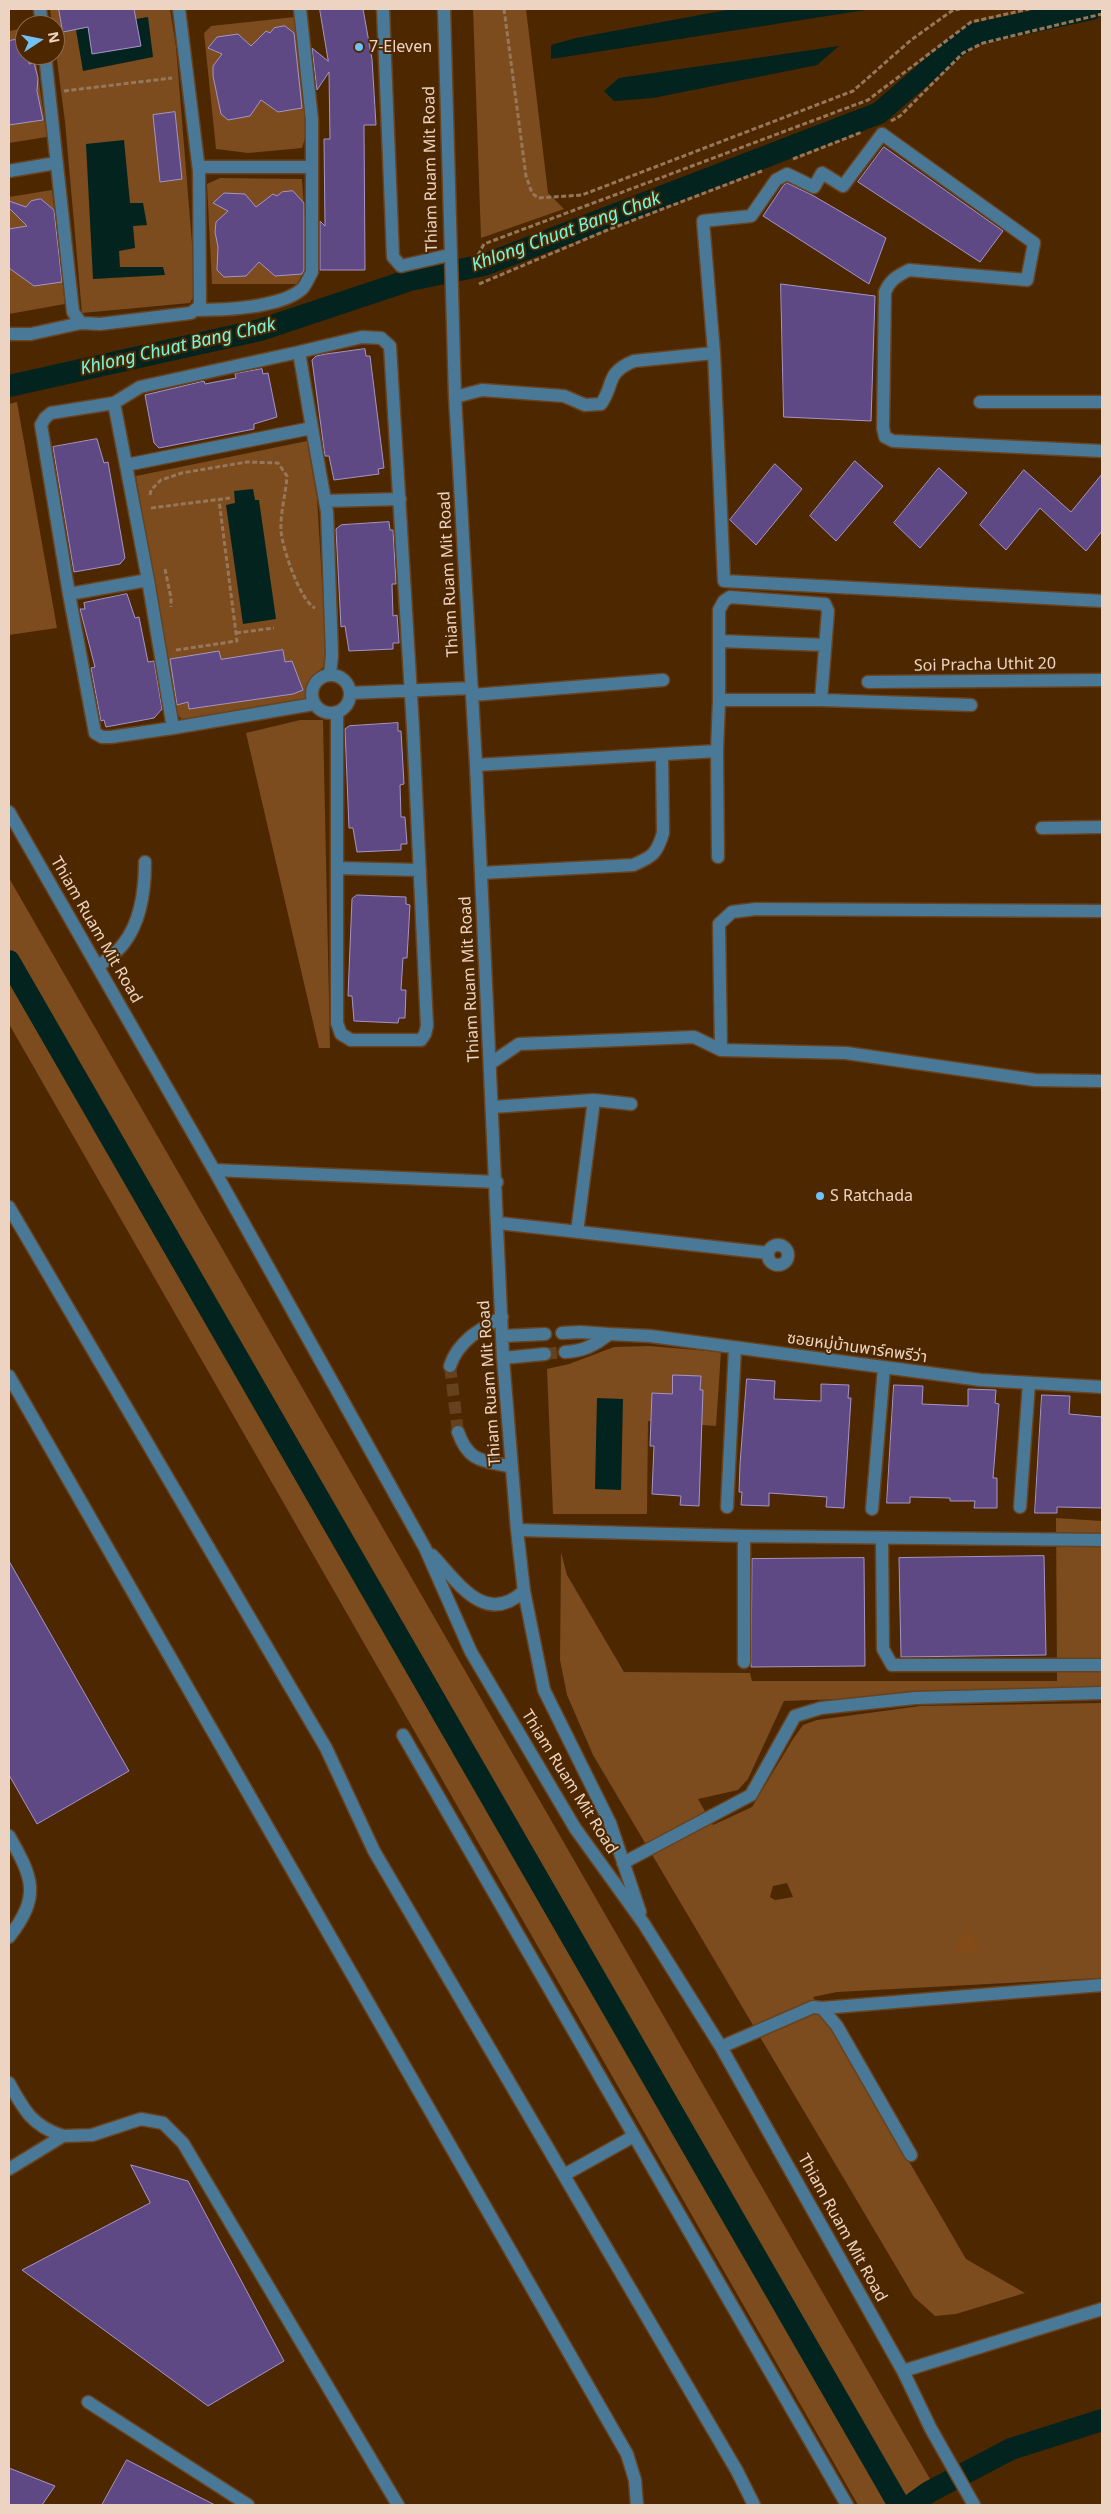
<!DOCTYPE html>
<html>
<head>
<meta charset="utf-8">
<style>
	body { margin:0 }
	#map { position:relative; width:1111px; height:2514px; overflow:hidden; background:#4d2700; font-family:"Noto Sans",sans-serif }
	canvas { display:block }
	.frame { position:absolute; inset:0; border:10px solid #edd4c2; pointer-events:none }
	.north { position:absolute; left:15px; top:15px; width:50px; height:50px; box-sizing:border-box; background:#4d2700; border:1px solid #8d6c4e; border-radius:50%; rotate:79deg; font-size:14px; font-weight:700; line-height:20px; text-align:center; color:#edd4c2 }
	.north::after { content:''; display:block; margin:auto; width:18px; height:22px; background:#72c1f5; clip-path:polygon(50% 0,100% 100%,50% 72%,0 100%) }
</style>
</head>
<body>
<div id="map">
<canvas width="1111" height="2514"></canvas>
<div class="frame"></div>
<div class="north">N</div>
</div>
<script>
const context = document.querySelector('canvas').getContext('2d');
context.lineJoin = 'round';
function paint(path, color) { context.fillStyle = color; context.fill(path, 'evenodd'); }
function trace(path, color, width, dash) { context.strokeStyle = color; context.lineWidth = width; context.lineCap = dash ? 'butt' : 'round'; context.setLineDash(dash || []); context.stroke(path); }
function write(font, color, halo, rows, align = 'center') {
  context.font = font + ' "Noto Sans","Noto Sans Thai",sans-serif'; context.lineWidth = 4; context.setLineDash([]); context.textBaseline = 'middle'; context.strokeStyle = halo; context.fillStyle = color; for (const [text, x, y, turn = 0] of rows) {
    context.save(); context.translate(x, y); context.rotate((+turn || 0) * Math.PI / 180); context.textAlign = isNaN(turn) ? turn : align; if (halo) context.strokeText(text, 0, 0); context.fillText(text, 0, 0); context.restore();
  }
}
paint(new Path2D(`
	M50,9H170L176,47L196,292L190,303L82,313L65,122L55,45V25H52Z
	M473,9H526L548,193L564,209L481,238Z
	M295,17L308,129L302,148L248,153L216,149L204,33L211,26Z
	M25,28V55H35L47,137L9,143V31Z
	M220,178L302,179L308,263L297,284H212L207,184Z
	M52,190L65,304L9,314V197Z
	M17,402L57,628L9,635V404Z
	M307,441L317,498L327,664L311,678L305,699L183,720L176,714L136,476Z
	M300,720H323L330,1048H319L246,733Z
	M9,878L930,2479L893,2505H858L9,1024Z
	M649,1346L721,1352L716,1426L648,1421L647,1514H553L547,1369L569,1364L614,1347Z
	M1056,1518L1102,1521V1690L784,1701L748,1779L738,1790L698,1799L713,1825L752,1807L793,1739L803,1725L817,1720L920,1706L1102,1703V1978L837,1992L813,1997L966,2259L1025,2293L956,2314L935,2316L914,2297L593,1755L567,1695L560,1660L561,1552L567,1575L624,1672L750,1673L752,1681H1057ZM787,1883L793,1897L775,1900L770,1897L773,1886Z`), '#7c4b1e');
paint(new Path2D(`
	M971,1932L979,1949L972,1954L954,1950L962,1934Z`), '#824b17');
paint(new Path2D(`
	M732,9H872L551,59V45L576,38Z
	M148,17L153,57L83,71L76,30L88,27L92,54L140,46L136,19Z
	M839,46L817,65L653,98L614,101L604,91L619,78Z
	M124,140L130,203H143L147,225L133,226L135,248L119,251L120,267H163L165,275L93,279L86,144Z
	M253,489L255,500H259L276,619L243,624L226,505L235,503L234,491Z
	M597,1398L623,1399L621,1490L595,1489Z`), '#03241e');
trace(new Path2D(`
	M9,386L260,330L410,280L484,265L879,113L952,50L974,34L1092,9
	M9,961L899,2505
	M911,2505L929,2492L1011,2449L1102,2420`), '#03241e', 22);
const building = new Path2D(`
	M59,9H134L141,46L92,54L88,27L63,32Z
	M320,9H363L372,59L376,125H364L365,270H320V221L325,226L324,139H330L329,72L317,90L312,48L328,61Z
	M285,26L294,33L302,108L278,112L261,100L250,116L228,120L221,114L213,76V66L222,54L208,48L217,37L238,34L251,46L266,31L270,33L274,28Z
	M19,39L25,44V55H28L29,64L34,63L38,78L37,91L43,120L9,125V41Z
	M175,112L182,179L160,182L153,115Z
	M884,147L1003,231L980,262L858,182Z
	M787,183L812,195L886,238L869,284L763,216L783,186Z
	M293,191L304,203V270L302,274L275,276L259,262L246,276L224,277L217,270L218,247L215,232L216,222L228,211L213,203L224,193L245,194L256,207L273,194L277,196L282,192Z
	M41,199L54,210L62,282L34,286L9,268V229L27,226L9,208V201L26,207L31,201Z
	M781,284L875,296L871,421L784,417Z
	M365,349L366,356H370L384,468L378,469L379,474L334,480L329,456H325L312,360L316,356L326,354Z
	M262,369L263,374L268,373L277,417L254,424V429L159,448L154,443L145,395L204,381L205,384L236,378L235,374Z
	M97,439L104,463L108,462L125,558L120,564L74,572L53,447Z
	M855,461L883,486L836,541L810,516Z
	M775,464L802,489L756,545L730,520Z
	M939,468L967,493L920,548L894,523Z
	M1024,470L1071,512L1102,474V531L1086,551L1040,508L1006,550L980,525Z
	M389,522L390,530H393L396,584H392L393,616L397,615L399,643H393V649L349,651L345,626L341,627L336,529L341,525Z
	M127,594L135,618L139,617L148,662L154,661L162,709L154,718L106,727L104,720L101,721L91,668L95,667L80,609H85L84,603Z
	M283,650L285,662L292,661L303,690L293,694L189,709L188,702L177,705L170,659L219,651L221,659Z
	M398,723V731H401L404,784L400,785L401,817H405L407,844H401V850L357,852L353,828H349L345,729L349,726Z
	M357,895L406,897V904L410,905L407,958H403L401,990H406L405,1018H399L398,1023L354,1021L352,996H348L352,899Z
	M673,1375L701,1376L700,1390H703L699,1506L680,1505L681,1496L652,1494L654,1446H650L652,1393L672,1394Z
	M747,1379L775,1381L774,1399L821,1401V1384L849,1385L848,1398H851L844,1508L826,1507L827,1497L769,1493V1506L741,1505L742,1492H739L740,1464Z
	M894,1385L923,1386L922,1404L968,1406V1389L996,1390L995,1403L999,1404L993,1478H997V1508H974L975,1501H950V1498L910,1497V1503H887Z
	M1042,1395L1070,1396L1069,1414L1102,1417V1508L1057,1507V1513H1035Z
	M1044,1556L1046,1655L901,1657L899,1558Z
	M864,1558L865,1666L751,1667L752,1559Z
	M9,1561L129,1771L37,1824L9,1775Z
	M131,2165L188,2181L284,2361L208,2406L22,2270L150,2203Z
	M127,2460L215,2505H102Z
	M9,2468L55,2486L42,2505H9Z`);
paint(building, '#5f4985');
trace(building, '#a595c7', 1);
trace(new Path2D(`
	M545,1354L565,1352
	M450,1366L458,1432`), '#65411d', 12, [12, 6]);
const minor = new Path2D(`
	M40,9L42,25
	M383,9L393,257L401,266L449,255
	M444,9L455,397L476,765L503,1358L517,1530L524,1591L544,1690L610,1823L640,1912
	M45,55L73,312L81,323L100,324L191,313L200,306L199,171L179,9
	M199,167H312
	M9,171L56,163
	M195,310C222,310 280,308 302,289C306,285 309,277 312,272V120L300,9
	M9,334H31L81,323
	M299,352L362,337L381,338L390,346L413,728L427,1026L425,1034L421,1040H351L341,1034L337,1023V712
	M455,397L482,390L564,396L585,405L601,404C615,384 605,373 634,361L714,353
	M980,402H1102
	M114,403L126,465
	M1102,451L893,441L885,437L883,428L885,292C890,280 897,276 909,270L1027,280L1034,243L882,134L843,186L822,173L814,187L787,174L776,180L751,216L703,221L714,353L724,581L1102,601
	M325,501L400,499
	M69,594L148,580
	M719,641L825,645
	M312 694a19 19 0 1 1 38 0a19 19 0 1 1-38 0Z
	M868,682L1102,680
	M350,693L472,688
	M472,695L663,680
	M719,700V610L724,601L730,597L825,604L828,611L821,700
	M314,704L173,728L148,580L126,465L312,428L327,512L332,655L330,674
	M173,728L111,737H102L95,733L69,594L41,425L45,418L51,413L114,403L140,387L299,352L312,428
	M476,765L717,751
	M9,812L214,1170L425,1548L471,1652L575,1828L644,1924L721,2047L903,2371L931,2429L974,2505
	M1042,828L1102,827
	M718,857L717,751L719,700H821L971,705
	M337,868L420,870
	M481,873L633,865C652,857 657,854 663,833L662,754
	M98,967C107,959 118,952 124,943C141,921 145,890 145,862
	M721,1050L719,924L732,912L756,909L1102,911
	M491,1063L519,1044L694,1037L721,1050L846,1053L1035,1080L1102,1081
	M493,1107L594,1100L631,1104
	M214,1170L497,1182
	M9,1207L326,1748L374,1851L737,2471L754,2505
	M498,1223L768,1253
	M577,1232L594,1100
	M768 1255a10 10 0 1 1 20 0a10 10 0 1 1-20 0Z
	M562,1333L580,1332L609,1334C594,1346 583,1351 565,1352
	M609,1334L650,1336L981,1380L1102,1387
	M503,1336L545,1334
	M503,1358L545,1354
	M450,1366C458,1341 480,1329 502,1317
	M9,1376L627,2454L635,2480L637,2505
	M458,1432C469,1463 483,1460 512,1467
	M727,1507L735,1348
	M1020,1507L1029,1383
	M872,1509L884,1368
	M517,1530L744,1536L1102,1540
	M882,1538L883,1649L892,1665H1102
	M432,1555C458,1582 485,1627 524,1591
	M744,1662V1536
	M403,1735L847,2505
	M9,1836C33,1878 41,1896 9,1937
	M623,1863L751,1795L795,1716L821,1708L915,1698L1102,1693
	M822,2008L1102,1985
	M721,2047L813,2007L822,2008L837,2026L911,2155
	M9,2083C24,2110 32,2126 63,2136
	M9,2169L63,2136L92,2135L141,2119L163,2123L183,2143L398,2505
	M564,2175L634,2136
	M903,2371L1102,2309
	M88,2402L248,2505`);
trace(minor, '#67431f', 15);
trace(new Path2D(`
	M504,9L526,176L532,193L538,198L582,195L853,91L911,40L953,10L960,9
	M64,91L172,78
	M891,121L900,116L963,53L983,43L1102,14
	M793,159L862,132
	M478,255L484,244L868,100L971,22L1029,9
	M479,284L605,231L762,171
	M150,495L151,490L161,480L182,473L247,462L278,463L287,476C286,493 280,513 281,531C282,547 300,601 315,608
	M151,508L230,498
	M165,569L171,598V607
	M236,633L274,628
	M176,650L237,641L219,500`), '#97775a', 3, [5, 2.5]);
trace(minor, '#4a7998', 12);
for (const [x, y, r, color] of [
	[359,47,5,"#72c1f5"],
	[820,1196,5,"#72c1f5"]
]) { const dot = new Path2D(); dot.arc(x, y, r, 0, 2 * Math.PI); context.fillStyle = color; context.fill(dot); trace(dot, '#4d2700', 2); }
write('16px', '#edd4c2', '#4d2700', [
	["7-Eleven",369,47],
	["S Ratchada",830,1196]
], 'left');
write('16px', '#edd4c2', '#4d2700', [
	["Thiam Ruam Mit Road",431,169,-91],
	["Thiam Ruam Mit Road",449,574,-93],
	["Soi Pracha Uthit 20",985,665,-1],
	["Thiam Ruam Mit Road",96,930,60],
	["Thiam Ruam Mit Road",470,979,-93],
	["ซอยหมู่บ้านพาร์คพรีว่า",857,1348,8],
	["Thiam Ruam Mit Road",490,1383,-94],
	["Thiam Ruam Mit Road",569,1782,58],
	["Thiam Ruam Mit Road",842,2228,61]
]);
write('italic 18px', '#6ffbe2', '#4d2700', [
	["Khlong Chuat Bang Chak",566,232,-20],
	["Khlong Chuat Bang Chak",178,347,-13]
]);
</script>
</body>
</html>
